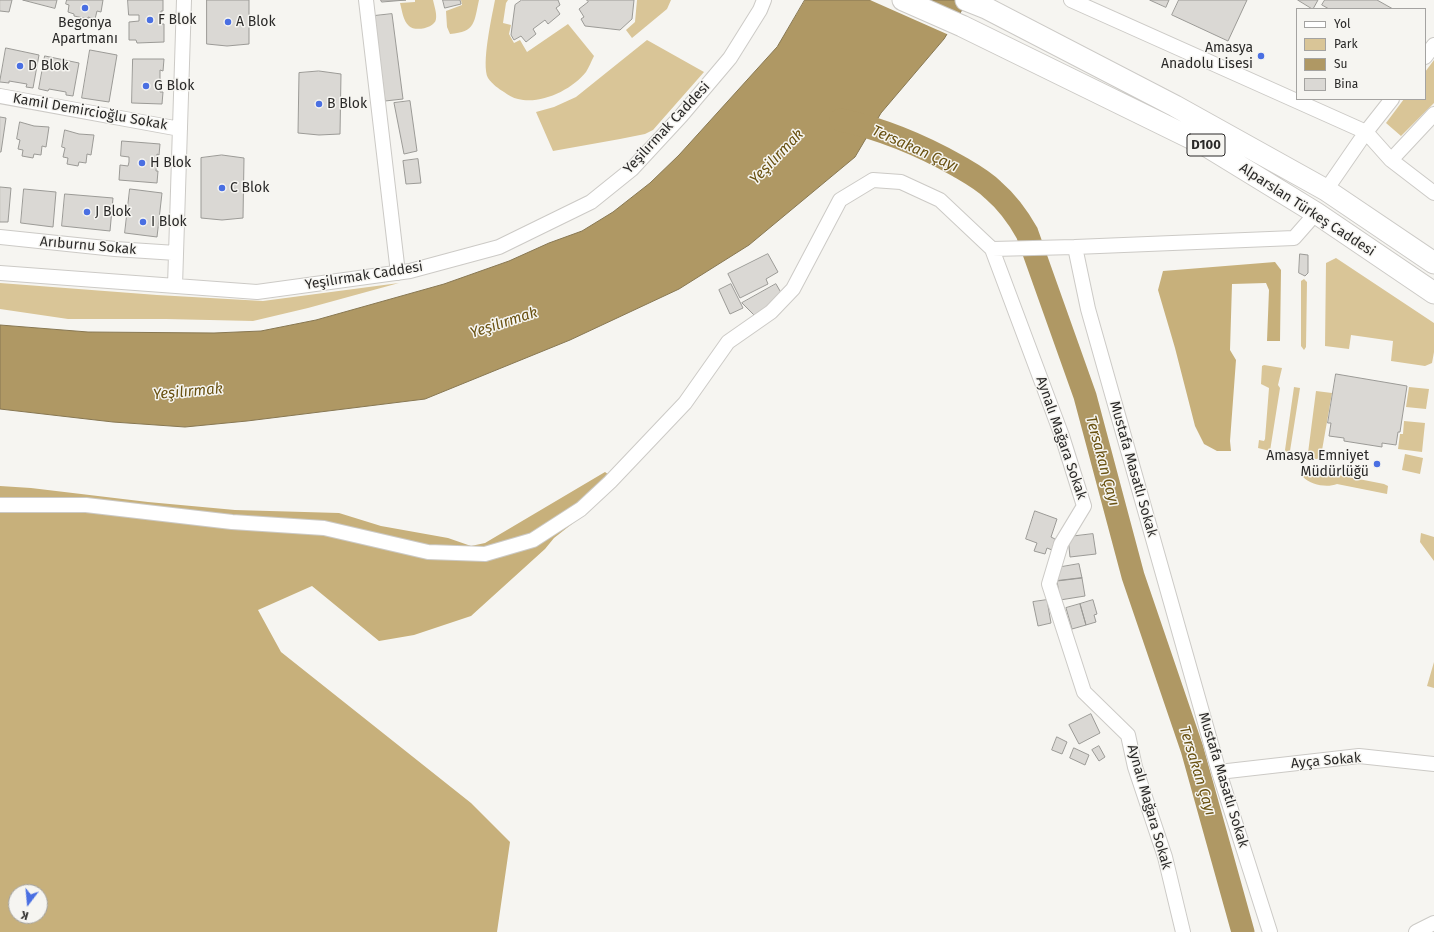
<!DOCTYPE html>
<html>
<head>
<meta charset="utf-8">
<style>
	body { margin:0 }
	#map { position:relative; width:1434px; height:932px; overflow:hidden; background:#f6f5f1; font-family:"Fira Sans",sans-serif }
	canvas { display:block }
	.legend { position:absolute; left:1296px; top:8px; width:130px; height:92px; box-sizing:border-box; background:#f6f5f1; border:1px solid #a4a3a1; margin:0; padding:5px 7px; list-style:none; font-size:12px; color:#2a2928 }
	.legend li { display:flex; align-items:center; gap:8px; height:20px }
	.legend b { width:20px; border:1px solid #a4a3a1 }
	.north { position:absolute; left:8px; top:884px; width:40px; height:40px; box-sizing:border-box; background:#f6f5f1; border:1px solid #a4a3a1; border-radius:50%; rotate:196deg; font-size:11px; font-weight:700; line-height:16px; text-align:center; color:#2a2928 }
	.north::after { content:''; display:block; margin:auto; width:14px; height:18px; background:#4a6fe2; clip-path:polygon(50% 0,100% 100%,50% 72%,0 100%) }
</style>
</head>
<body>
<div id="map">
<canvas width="1434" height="932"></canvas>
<ul class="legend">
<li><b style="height:5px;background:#fff"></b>Yol</li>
<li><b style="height:11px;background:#d9c597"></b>Park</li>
<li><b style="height:11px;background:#af9864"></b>Su</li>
<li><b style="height:11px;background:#dad8d4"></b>Bina</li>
</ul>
<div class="north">K</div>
</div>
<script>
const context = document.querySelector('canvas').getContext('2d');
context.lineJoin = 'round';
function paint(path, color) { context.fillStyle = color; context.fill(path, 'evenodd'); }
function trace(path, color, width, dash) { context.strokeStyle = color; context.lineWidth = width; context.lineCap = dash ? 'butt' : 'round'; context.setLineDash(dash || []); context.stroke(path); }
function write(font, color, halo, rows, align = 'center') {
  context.font = font + ' "Fira Sans",sans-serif'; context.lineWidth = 3; context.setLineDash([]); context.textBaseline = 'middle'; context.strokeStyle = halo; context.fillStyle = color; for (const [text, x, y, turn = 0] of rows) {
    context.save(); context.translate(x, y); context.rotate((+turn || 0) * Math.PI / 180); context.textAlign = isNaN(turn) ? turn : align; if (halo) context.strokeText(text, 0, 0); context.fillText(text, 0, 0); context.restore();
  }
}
paint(new Path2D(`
	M415,0H433C434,5 437,13 436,19C435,28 415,32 409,26C403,21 402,10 400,3L415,2Z
	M461,0H479C474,22 476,32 450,34L447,27L446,11L462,5Z
	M495,0H508L506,3L503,23L511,25L509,34L514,43L520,40L527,52L568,24L594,56C591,62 589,67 586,72C572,90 540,105 518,99C513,98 508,95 504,92C499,89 492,84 488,78C481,65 492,16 495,0Z
	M637,0H671L667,9L632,38L626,30L635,22Z
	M647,40L704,72L653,130L645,134L620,139L553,151L536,112L554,107L576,97Z
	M1434,60V103L1401,136L1386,123L1404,99H1425V72Z
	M1336,258L1434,323V352L1432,363L1425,366L1391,361L1393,341L1351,335L1349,349L1325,346L1326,263Z
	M1304,279L1307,282L1306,347L1304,350L1301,346V281Z
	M0,283L157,295L263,301L399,283L308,308L253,321L166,319H68L0,309Z
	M1264,365L1282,368L1278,385L1280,388L1270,451L1258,448L1259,440L1264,441L1265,439L1269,388L1261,384L1262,366Z
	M1294,387L1300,388L1290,451L1287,453L1285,450Z
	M1409,387L1429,389L1426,409L1406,407Z
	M1316,391L1332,393L1321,456L1317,459H1314L1308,453Z
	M1404,421L1425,423L1422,452L1398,449L1400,434H1403Z
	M1405,454L1423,458L1420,474L1402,470Z
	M1308,469L1384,484L1388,486L1387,494L1337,484C1327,488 1311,485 1303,477V472Z
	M1421,533L1434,537V561L1420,542Z
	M1434,662V688L1427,686Z`), '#d9c597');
paint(new Path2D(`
	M1275,262L1281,270L1280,341H1267L1269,290L1266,283L1232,284L1230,350L1236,360L1230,441L1231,451H1217L1204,444L1195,426L1175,348L1158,290L1163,271Z
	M605,472L619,482L586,513L554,538L545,549L471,616L414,635L379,641L312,586L258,610L281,652L471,803L510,842L497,932H0V486L31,488L148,502L235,510L339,513L381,526L448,538L471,546L485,543ZM16,892H40V916H16Z`), '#c7b07b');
const water = new Path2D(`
	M805,0H968L944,39L881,113L855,157L749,245L679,289L570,340L425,399L247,421L185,427L113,422L0,409V325L88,332L214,333L261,331L316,320L444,284L509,261L549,243L582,231L613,212L650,183L679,155L777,47Z`);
paint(water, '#af9864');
trace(water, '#877752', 1);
paint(new Path2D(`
	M870,0H924L960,16L949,35Z`), '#f6f5f1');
trace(new Path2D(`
	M841,120C882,129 921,145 958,166C970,173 983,180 993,190C1007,202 1018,217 1027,233L1085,396L1133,576L1192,749L1243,932`), '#af9864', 23);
const building = new Path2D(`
	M0,0H12L9,12L0,11Z
	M23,0H57L55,8Z
	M67,0H103L101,12L97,11L95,19L88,17V19L74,16V14L68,12L69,5L66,4Z
	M128,0H163V11H161V24H164V42L137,43L136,40H129V22L139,21V15H129Z
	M207,0H249V44L227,46L207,44Z
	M381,0H406L382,2Z
	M443,0H460L461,4L445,8Z
	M522,0H558L560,5L556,8L560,14L548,24L545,20L533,29L536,34L526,42L521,36L514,40L511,35L515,5Z
	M587,0H634L632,19L620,30L585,26L581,19L584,17L579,9L588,2Z
	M1150,0H1169L1166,7Z
	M1179,0H1247L1228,41L1172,15Z
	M1298,0H1318L1313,9Z
	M1325,0H1377L1393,9H1329L1322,5Z
	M392,14L403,99L385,101L374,16Z
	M6,48L39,55L33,88L26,87L27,84L9,81V83L0,82Z
	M90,50L117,55L109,102L82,98Z
	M45,56L79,63L73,96L66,95V92L49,89L48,91L39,89Z
	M133,59H164L163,71L160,70V92H163L162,104L132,103Z
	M319,71L341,74L340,134L319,135L298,133L299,73Z
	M410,101L417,151L404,154L394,103Z
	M0,117L6,118L1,152H0Z
	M20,122L34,126L49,127L46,147L42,146L41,155L34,154L33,158L22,156L23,150L18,149L20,140L17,139Z
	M65,130L79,134L94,135L91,155L87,154L86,163L79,162L78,166L67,164L68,158L63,157L65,148L62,147Z
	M122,141L160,144L159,155L157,154L156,171H158L157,183L119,180L120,165L128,166L129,162V157L121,156Z
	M222,155L244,158L243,218L222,220L201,218V158Z
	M418,159L421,183L406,184L403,161Z
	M0,187L11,188L8,222H0Z
	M24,189L56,192L53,227L21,223Z
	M130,189L162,193L157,237L125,233Z
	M65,194L113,198L110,231L62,226Z
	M768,254L778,272L766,279L768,284L740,298L728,274Z
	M1300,254L1308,255V273L1305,276L1299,273Z
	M731,284L743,308L730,314L719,290Z
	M776,284L783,296L756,317L742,303Z
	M1336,374L1407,386L1400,432H1398L1396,445L1382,443V447L1344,441V438L1329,436L1331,423H1328Z
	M1035,511L1057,519L1051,537L1055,539L1052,550L1047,548L1045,554L1034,551L1037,543L1026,539Z
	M1093,534L1096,554L1070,557L1068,537Z
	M1079,564L1082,578L1057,581L1056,568Z
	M1082,578L1085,596L1060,600L1057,581Z
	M1047,600L1051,623L1038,626L1033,602Z
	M1093,600L1097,614L1094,615L1096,622L1086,625L1080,604Z
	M1080,604L1086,625L1072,629L1066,608Z
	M1091,714L1100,733L1079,744L1069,725Z
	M1057,737L1067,742L1062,754L1052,750Z
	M1099,746L1105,757L1099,761L1092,750Z
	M1074,748L1089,755L1085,765L1070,758Z`);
paint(building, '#dad8d4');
trace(building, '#9b9a96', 1);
const minor = new Path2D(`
	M366,0L398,273
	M1071,0L1366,132L1391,160L1434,193
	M1425,57L1434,45
	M0,96L180,129
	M1391,160L1434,114
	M1326,190L1366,132L1392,99
	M0,237L115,249L176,253
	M992,249L1062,436L1084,506L1061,544L1049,584L1084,692L1128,735L1135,767L1165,857L1183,932
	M0,273L257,292L410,271L499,247L591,202L632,169L681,116L730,58L760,10L764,0
	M175,286L184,0
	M0,505H86L232,522L324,528L428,552L485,554L533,540L581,509L610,482L685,403L728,342L771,312L793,289L840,200L873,180L901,182L940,200L992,249L1075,247
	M1219,772L1359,756L1434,764
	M1270,932L1219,772L1088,309L1075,247L1294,238L1316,213
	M1416,932L1434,923`);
const highway = new Path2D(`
	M903,0L962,26L1205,145L1316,213L1434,293
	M966,0L986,8L1175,106L1326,190L1434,263`);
trace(minor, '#cccac6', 16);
trace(highway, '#cccac6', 23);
trace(minor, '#fff', 14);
trace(highway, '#fff', 21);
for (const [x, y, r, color] of [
	[85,8,4,"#4a6fe2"],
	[150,20,4,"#4a6fe2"],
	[228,22,4,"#4a6fe2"],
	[1261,56,4,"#4a6fe2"],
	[20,66,4,"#4a6fe2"],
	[146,86,4,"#4a6fe2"],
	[319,104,4,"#4a6fe2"],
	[142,163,4,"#4a6fe2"],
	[222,188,4,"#4a6fe2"],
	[87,212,4,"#4a6fe2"],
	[143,222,4,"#4a6fe2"],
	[1377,464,4,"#4a6fe2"]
]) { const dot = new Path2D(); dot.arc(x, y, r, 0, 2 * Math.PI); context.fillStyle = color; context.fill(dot); trace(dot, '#f6f5f1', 1.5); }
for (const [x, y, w] of [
	[1206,145,38]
]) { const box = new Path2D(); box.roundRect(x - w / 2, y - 11, w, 22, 3); context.fillStyle = '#f6f5f1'; context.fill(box); trace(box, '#2a2928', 1); }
write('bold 13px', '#2a2928', null, [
	["D100",1206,145]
]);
write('14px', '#2a2928', '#f6f5f1', [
	["F Blok",158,20],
	["A Blok",236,22],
	["Begonya",85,23,"center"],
	["Apartmanı",85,39,"center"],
	["Amasya",1253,48,"right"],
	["Anadolu Lisesi",1253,64,"right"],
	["D Blok",28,66],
	["G Blok",154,86],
	["B Blok",327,104],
	["H Blok",150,163],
	["C Blok",230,188],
	["J Blok",95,212],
	["I Blok",151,222],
	["Amasya Emniyet",1369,456,"right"],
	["Müdürlüğü",1369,472,"right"]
], 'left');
write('14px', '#2a2928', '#f6f5f1', [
	["Kamil Demircioğlu Sokak",90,112,10],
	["Yeşilırmak Caddesi",667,128,-47],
	["Alparslan Türkeş Caddesi",1307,210,33],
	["Arıburnu Sokak",88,246,5],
	["Yeşilırmak Caddesi",364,276,-9],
	["Aynalı Mağara Sokak",1061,438,71],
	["Mustafa Masatlı Sokak",1133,469,74],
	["Ayça Sokak",1326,761,-5],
	["Mustafa Masatlı Sokak",1223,780,73],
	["Aynalı Mağara Sokak",1149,807,74]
]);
write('italic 15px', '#695111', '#f6f5f1', [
	["Tersakan Çayı",915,149,24],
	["Yeşilırmak",777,157,-46],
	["Yeşilırmak",504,323,-18],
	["Yeşilırmak",188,392,-5],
	["Tersakan Çayı",1102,461,75],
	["Tersakan Çayı",1197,771,73]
]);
</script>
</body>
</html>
